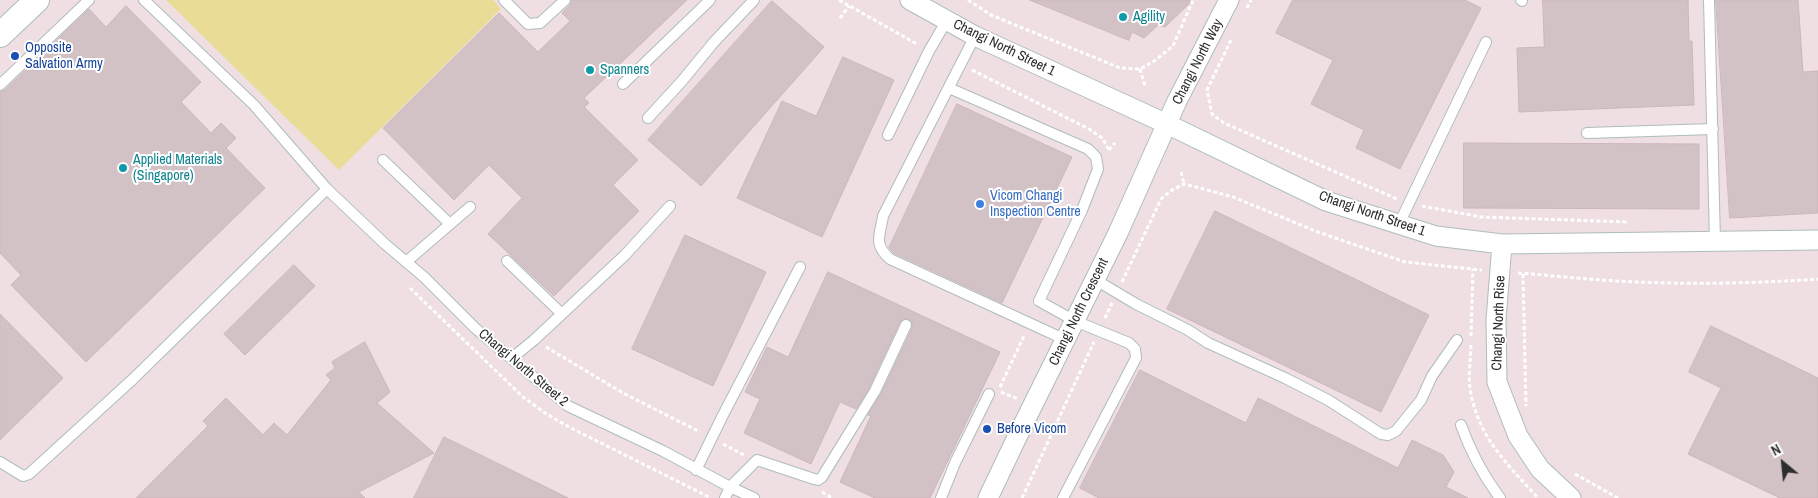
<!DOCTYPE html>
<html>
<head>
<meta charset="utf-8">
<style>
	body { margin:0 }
	#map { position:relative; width:1818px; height:498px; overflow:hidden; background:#efdee2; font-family:"Archivo Narrow",sans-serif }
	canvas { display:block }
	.north { position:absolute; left:1758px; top:438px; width:50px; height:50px; -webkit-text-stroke:4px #fff; paint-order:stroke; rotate:332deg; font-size:14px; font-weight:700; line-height:20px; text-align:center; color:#2d2d2d }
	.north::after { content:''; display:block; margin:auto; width:18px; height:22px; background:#2d2d2d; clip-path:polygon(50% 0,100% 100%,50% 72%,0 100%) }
</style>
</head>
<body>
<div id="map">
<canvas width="1818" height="498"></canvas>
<div class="north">N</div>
</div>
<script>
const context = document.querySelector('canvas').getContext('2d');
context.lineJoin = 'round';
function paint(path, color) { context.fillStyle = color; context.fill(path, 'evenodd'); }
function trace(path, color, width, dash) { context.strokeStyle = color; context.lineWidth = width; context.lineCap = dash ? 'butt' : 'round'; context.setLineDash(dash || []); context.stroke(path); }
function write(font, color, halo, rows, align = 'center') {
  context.font = font + ' "Archivo Narrow",sans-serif'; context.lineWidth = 4; context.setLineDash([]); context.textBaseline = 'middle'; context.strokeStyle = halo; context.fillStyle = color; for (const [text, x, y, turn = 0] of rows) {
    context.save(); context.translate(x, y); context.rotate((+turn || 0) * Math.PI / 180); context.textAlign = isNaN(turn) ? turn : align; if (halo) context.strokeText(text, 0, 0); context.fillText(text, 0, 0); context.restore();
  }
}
paint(new Path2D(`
	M166,0H493L501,9L339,170Z`), '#e9dc97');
const building = new Path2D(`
	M572,0H687L584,98L589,103L584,107L638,160L613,185L639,211L554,296L488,234L522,198L489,165L454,200L383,128L499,13L538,52L570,21L562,13L570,5Z
	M1030,0H1193L1165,27L1158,25L1144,38L1132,32L1129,40Z
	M1293,0H1465L1481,8L1400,169L1356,148L1364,130L1311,104L1333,60L1276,33Z
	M1543,0H1688L1689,41H1692L1694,105L1519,112L1517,48L1544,47Z
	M1716,0H1798L1803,72L1818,71V213L1730,218Z
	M772,1L824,47L701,186L648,140Z
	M126,6L201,82L181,102L211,133L221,123L236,138L226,148L265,188L86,362L11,285L21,275L0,253V92L5,90L89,9L106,27Z
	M843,57L894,80L822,237L737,198L782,101L816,116Z
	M957,104L1072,157L1002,303L894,253L889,248Z
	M1464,143L1699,144V209L1464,208Z
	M1215,211L1429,315L1381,412L1167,309Z
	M685,235L766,272L713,386L632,349Z
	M294,265L315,286L245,355L224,334Z
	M828,272L1000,352L930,498H875L840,482L871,416L868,415L881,394L912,328V322L908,319H903L900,322L869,388L856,409L840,402L811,464L744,433L760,399L745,392L767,347L788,357Z
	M0,314L63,378L0,440Z
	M1711,326L1818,378V498H1780L1688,454L1721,388L1689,372Z
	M365,342L390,392L377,403L434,453L359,492L365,498H136L208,426L203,421L226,398L263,435L274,423L287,435L331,380L326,375L335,368L332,362Z
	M1140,370L1246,423L1258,398L1398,468L1412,440L1443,455L1454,472L1446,487L1468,498H1099L1080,488Z
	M444,437L568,498H414Z`);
paint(building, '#d2c2c6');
trace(building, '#cbb7bb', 1);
const service = new Path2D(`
	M144,0L254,105L327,189L385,244L424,277L475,328L568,406L663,451L730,487L754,498
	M504,0L528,24L540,23L565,0
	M1521,0L1522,1
	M1709,0L1715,241
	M975,36L883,216C880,236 873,244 890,259L1066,340
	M623,84L710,0
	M0,85L89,0
	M949,88L1088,149L1096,157L1098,169L1082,210L1039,301L1075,321L1129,343L1135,349L1136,358L1063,498
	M648,118L682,81L714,42L754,0
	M1587,133L1713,129
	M888,135L929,51L947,20
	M383,160L450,224
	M1399,224L1486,42
	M507,261L562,314
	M406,262L470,207
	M1094,279L1136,304L1188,330L1208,343L1285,378L1328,400L1381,434L1388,435L1396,431L1421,400L1432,376L1457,340
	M512,358L534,340L625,255L670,206
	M1461,425C1471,453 1482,474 1500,498
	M0,462L23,476L29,474L133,379L327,189
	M696,470L723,415L800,267
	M725,498L730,487L757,460L814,479L818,480L822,477L875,391L906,325
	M941,498L955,463L989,394`);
const minor = new Path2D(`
	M910,0L975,36L1167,124L1326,201L1436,236L1502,244L1818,240
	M1502,244L1496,320L1497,382L1518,436L1540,469L1571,498
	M988,498L1019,433L1118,233L1177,101L1229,0`);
const tertiary = new Path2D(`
	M0,35L37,0`);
trace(service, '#aebdbd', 12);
trace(minor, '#aebdbd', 21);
trace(tertiary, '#aebdbd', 26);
trace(new Path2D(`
	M839,0L917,44
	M968,0L991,15L1120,68L1140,69L1153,62L1173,46L1193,0
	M1247,8L1251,0
	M840,18L849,6
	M1231,40L1207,90L1212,114L1224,123L1397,199
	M1140,69L1145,86
	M972,70L1089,129L1102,138L1109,150
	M1109,150L1115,143
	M1181,172L1184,184
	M1422,206L1481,217L1627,222
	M1518,273C1546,275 1574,278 1601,280C1674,285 1746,284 1818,279
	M1523,274L1526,406
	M1122,282L1161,199L1172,190L1184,184L1196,187L1233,197L1318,232L1405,262L1482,270
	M410,288L523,397L545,413L569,427L711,498
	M1105,318L1112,303
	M1471,336L1473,269
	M1471,345C1471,358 1468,374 1470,388C1477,436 1507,464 1538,498
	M546,347L623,393L700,432
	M1000,387L1024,336
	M1001,392L1018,399
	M723,444L744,455
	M1575,474L1618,498
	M822,492L832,498
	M1022,498L1094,342`), '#fff', 3, [4, 2.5]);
trace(service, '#fff', 10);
trace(minor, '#fff', 19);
trace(tertiary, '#fff', 24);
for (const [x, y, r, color] of [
	[1123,17,5,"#0f9aa8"],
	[15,56,5,"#1a4fb4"],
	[590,70,5,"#0f9aa8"],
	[123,168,5,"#0f9aa8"],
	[980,204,5,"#3f7fe0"],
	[987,429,5,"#1a4fb4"]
]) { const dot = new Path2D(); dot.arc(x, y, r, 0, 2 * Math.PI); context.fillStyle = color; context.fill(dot); trace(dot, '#fff', 2); }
write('14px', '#0d838f', '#fff', [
	["Agility",1133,17],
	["Spanners",600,70],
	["Applied Materials",133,160],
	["(Singapore)",133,176]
], 'left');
write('14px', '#164399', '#fff', [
	["Opposite",25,48],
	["Salvation Army",25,64],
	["Before Vicom",997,429]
], 'left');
write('14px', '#2d2d2d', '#fff', [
	["Changi North Street 1",1004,48,26],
	["Changi North Way",1198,62,-63],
	["Changi North Street 1",1372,214,19],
	["Changi North Crescent",1079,312,-64],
	["Changi North Rise",1499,323,-88],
	["Changi North Street 2",523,368,40]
]);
write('14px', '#366cbe', '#fff', [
	["Vicom Changi",990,196],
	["Inspection Centre",990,212]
], 'left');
</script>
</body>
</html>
